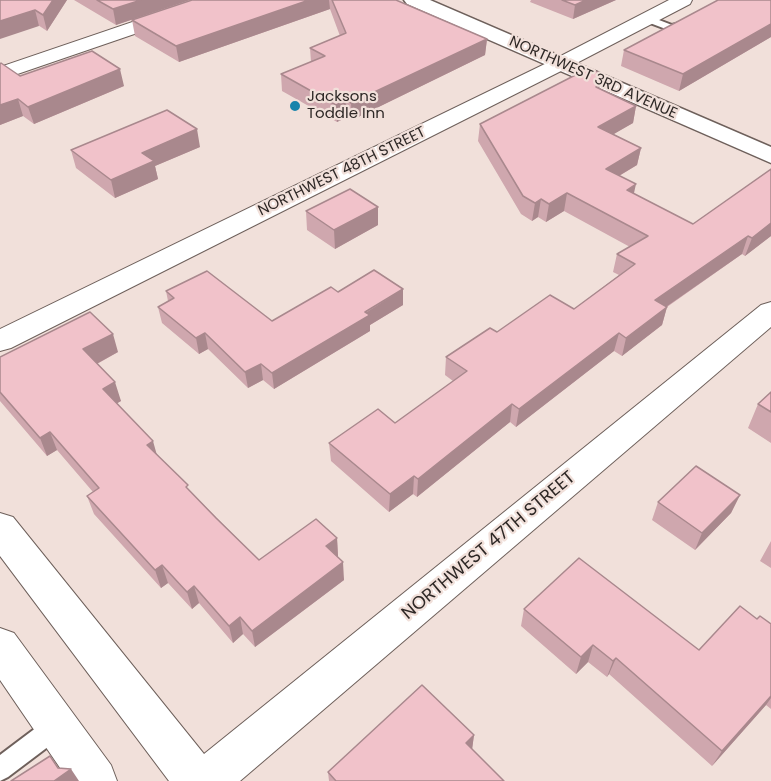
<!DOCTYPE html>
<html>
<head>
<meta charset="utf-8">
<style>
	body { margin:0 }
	canvas { display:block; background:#f1e0da }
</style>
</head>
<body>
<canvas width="771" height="781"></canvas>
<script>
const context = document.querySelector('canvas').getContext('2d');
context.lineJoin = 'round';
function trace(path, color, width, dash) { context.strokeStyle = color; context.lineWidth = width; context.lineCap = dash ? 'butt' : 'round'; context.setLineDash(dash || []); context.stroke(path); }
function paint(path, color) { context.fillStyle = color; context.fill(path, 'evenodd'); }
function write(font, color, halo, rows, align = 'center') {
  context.font = font + ' Poppins,sans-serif'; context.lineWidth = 4.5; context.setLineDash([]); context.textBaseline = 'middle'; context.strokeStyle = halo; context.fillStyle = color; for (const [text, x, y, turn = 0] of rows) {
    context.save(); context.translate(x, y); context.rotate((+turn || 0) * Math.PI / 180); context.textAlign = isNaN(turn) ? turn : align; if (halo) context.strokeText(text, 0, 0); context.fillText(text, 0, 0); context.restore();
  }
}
const lane = new Path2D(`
	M646,15L672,25L684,22L689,25L671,31L642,20L641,18Z
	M57,715L65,718L68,726L65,734L8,777L0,781V755L49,718Z`);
const street = new Path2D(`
	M197,0H224L222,4L0,80V67Z
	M669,0H692L690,4L567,68L11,348L0,351V329L553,60Z
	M771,302V327L240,781H169L0,556V513L13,517L204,754L761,305Z
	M0,628L14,633L111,765L117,781H69L0,680Z`);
const secondary = new Path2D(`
	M404,0H430L771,147V163L407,4Z`);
trace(lane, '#6e605b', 4);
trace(street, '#6e605b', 2);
trace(secondary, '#6e605b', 3);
paint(lane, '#fff');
paint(street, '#fff');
paint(secondary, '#fff');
paint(new Path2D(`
	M0,0H67L47,31Z
	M74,0H190L116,25Z
	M192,0H396L487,39L485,55L352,120L347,117L337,122L282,91L281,74L311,62L310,48L340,36L330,9L179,62L135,36L132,20Z
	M531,0H616L573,19L530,2Z
	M771,0V37L679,91L621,66L624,50Z
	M0,64L20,76L124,86L34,124L23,116L0,125Z
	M599,88L636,106L633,123L613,134L641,148L637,165L619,176L634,194L693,224L771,169V236L745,256L742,254L667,307L662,325L622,356L614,351L516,427L510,422L417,497L413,494L389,512L331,461L329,443L395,423L453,381L445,375L446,357L497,332L574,309L619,275L613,272L617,254L630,247L564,211L546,222L538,217L532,221L521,214L478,141L480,124Z
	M200,147L155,166L158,179L115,198L76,168L71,150Z
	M378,207V225L335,249L307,230L306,211Z
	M403,289V305L370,325V331L274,389L263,380L248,388L208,349L199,354L162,323L158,307L168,301L166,291L272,321L338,292Z
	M118,352L97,364L121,401L117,403L157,455L190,491L259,560L337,538L338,556H337L344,580L255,647L243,634L233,643L199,603L192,609L168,583L161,588L94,514L87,496L93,492L57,450L47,456L0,401V357Z
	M771,392V443L748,428L758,404Z
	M740,495L731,513L695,550L652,520L658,502Z
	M771,541V568L760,561Z
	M524,609L699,650L757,619L771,624V709L766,705L712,766L609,674L607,677L588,662L576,674L521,626Z
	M474,735L472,749L504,781H329L328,772Z`), '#cfa7ae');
paint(new Path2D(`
	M53,0H67L47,31L43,15Z
	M141,0H190L116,25L113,9Z
	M309,0H329L330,9L179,62L176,46Z
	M586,0H616L573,19L575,5Z
	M35,10L39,26L0,39V21Z
	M771,22V37L679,91L683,74Z
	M487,39L485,55L352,120L351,103Z
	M120,69L124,86L34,124L28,107Z
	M602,74L599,90L596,87Z
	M18,99L23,116L0,125V105Z
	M346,100L347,117L337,122L336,105Z
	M636,106L633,123L595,145L598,127Z
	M197,129L200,147L155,166L158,179L115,198L111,180L142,153Z
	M641,148L637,165L602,186L606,169Z
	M636,184L632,202L627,190Z
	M567,193L564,211L546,222L549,204Z
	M541,199L538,217L532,221L535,203Z
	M378,207V225L335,249L334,230Z
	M771,219V236L745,256L752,238Z
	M748,236L742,254L650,318L655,300Z
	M403,289V305L370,325V331L274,389L272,373Z
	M667,307L662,325L622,356L626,338Z
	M205,333L208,349L199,354L196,338Z
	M619,333L614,351L516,427L519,409Z
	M113,334L118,352L89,368L83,349Z
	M261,364L263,380L248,388L245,372Z
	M115,382L121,401L109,408L103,389Z
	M512,404L510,422L417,497L418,479Z
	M50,432L57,450L47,456L40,438Z
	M153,441L158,459L147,445Z
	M414,476L413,494L389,512L390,494Z
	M740,495L731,513L695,550L702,533Z
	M337,538L338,556L328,564L326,546Z
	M343,562L344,580L255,647L252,631Z
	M162,565L168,583L161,588L155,570Z
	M194,586L199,603L192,609L187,592Z
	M240,617L243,634L233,643L229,626Z
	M593,645L588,662L576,674L581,657Z
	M616,658L609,674L607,677L613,661Z
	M771,696V698L766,705L712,766L722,751Z
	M474,735L472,750L466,743Z
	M71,769L79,781H54Z`), '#a9888d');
const building = new Path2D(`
	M0,0H53L43,15L35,10L0,21Z
	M97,0H141L113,9Z
	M192,0H309L176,46L132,20Z
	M332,0H396L487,39L351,103L346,100L336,105L281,74L325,56L310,48L346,33Z
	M562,0H586L575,5Z
	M718,0H771V24L683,74L624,50Z
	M92,51L120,69L28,107L18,99L0,105V64L1,63L20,76Z
	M589,68L602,74L596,87L636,106L598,127L641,148L606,169L636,184L627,190L693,224L771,169V223L752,238L748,236L655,300L667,307L626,338L619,333L519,409L512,404L418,479L414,476L390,494L329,443L378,409L395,423L467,371L446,357L490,328L497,332L550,295L574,309L635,264L617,254L648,236L567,193L549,204L541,199L535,203L523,196L480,124Z
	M167,110L197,129L142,153L154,161L111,180L71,150Z
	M350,189L378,207L334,230L306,211Z
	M374,270L403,289L365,312L370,315L272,373L261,364L245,372L205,333L196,338L158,307L174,298L166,291L207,271L272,321L331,287L338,292Z
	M90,312L113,334L83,349L115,382L103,389L153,441L147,445L188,485L186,487L216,518L259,560L316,519L337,538L326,546L343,562L252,631L240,617L229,626L194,586L187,592L162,565L155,570L87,496L99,488L50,432L40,438L0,392V357Z
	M771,392V412L758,404Z
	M696,466L740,495L702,533L658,502Z
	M579,558L699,650L740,606L757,619L760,616L771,624V696L722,751L616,658L613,661L593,645L581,657L524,609Z
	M422,685L474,735L466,743L504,781H336L328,772Z
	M50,756L58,768L71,769L54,781H11Z`);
paint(building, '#f1c2ca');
trace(building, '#a9888d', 1.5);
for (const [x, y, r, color] of [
	[295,106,6,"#1783ab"]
]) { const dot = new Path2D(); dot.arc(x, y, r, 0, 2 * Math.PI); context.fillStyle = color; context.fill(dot); trace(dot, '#f1e0da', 2); }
write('15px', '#2e2826', '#f1e0da', [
	["NORTHWEST 3RD AVENUE",593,78,24],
	["NORTHWEST 48TH STREET",342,172,-26]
]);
write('15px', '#2e2826', '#f1e0da', [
	["Jacksons",307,97],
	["Toddle Inn",307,114]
], 'left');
write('18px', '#2e2826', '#f1e0da', [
	["NORTHWEST 47TH STREET",489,546,-40]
]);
</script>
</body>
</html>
